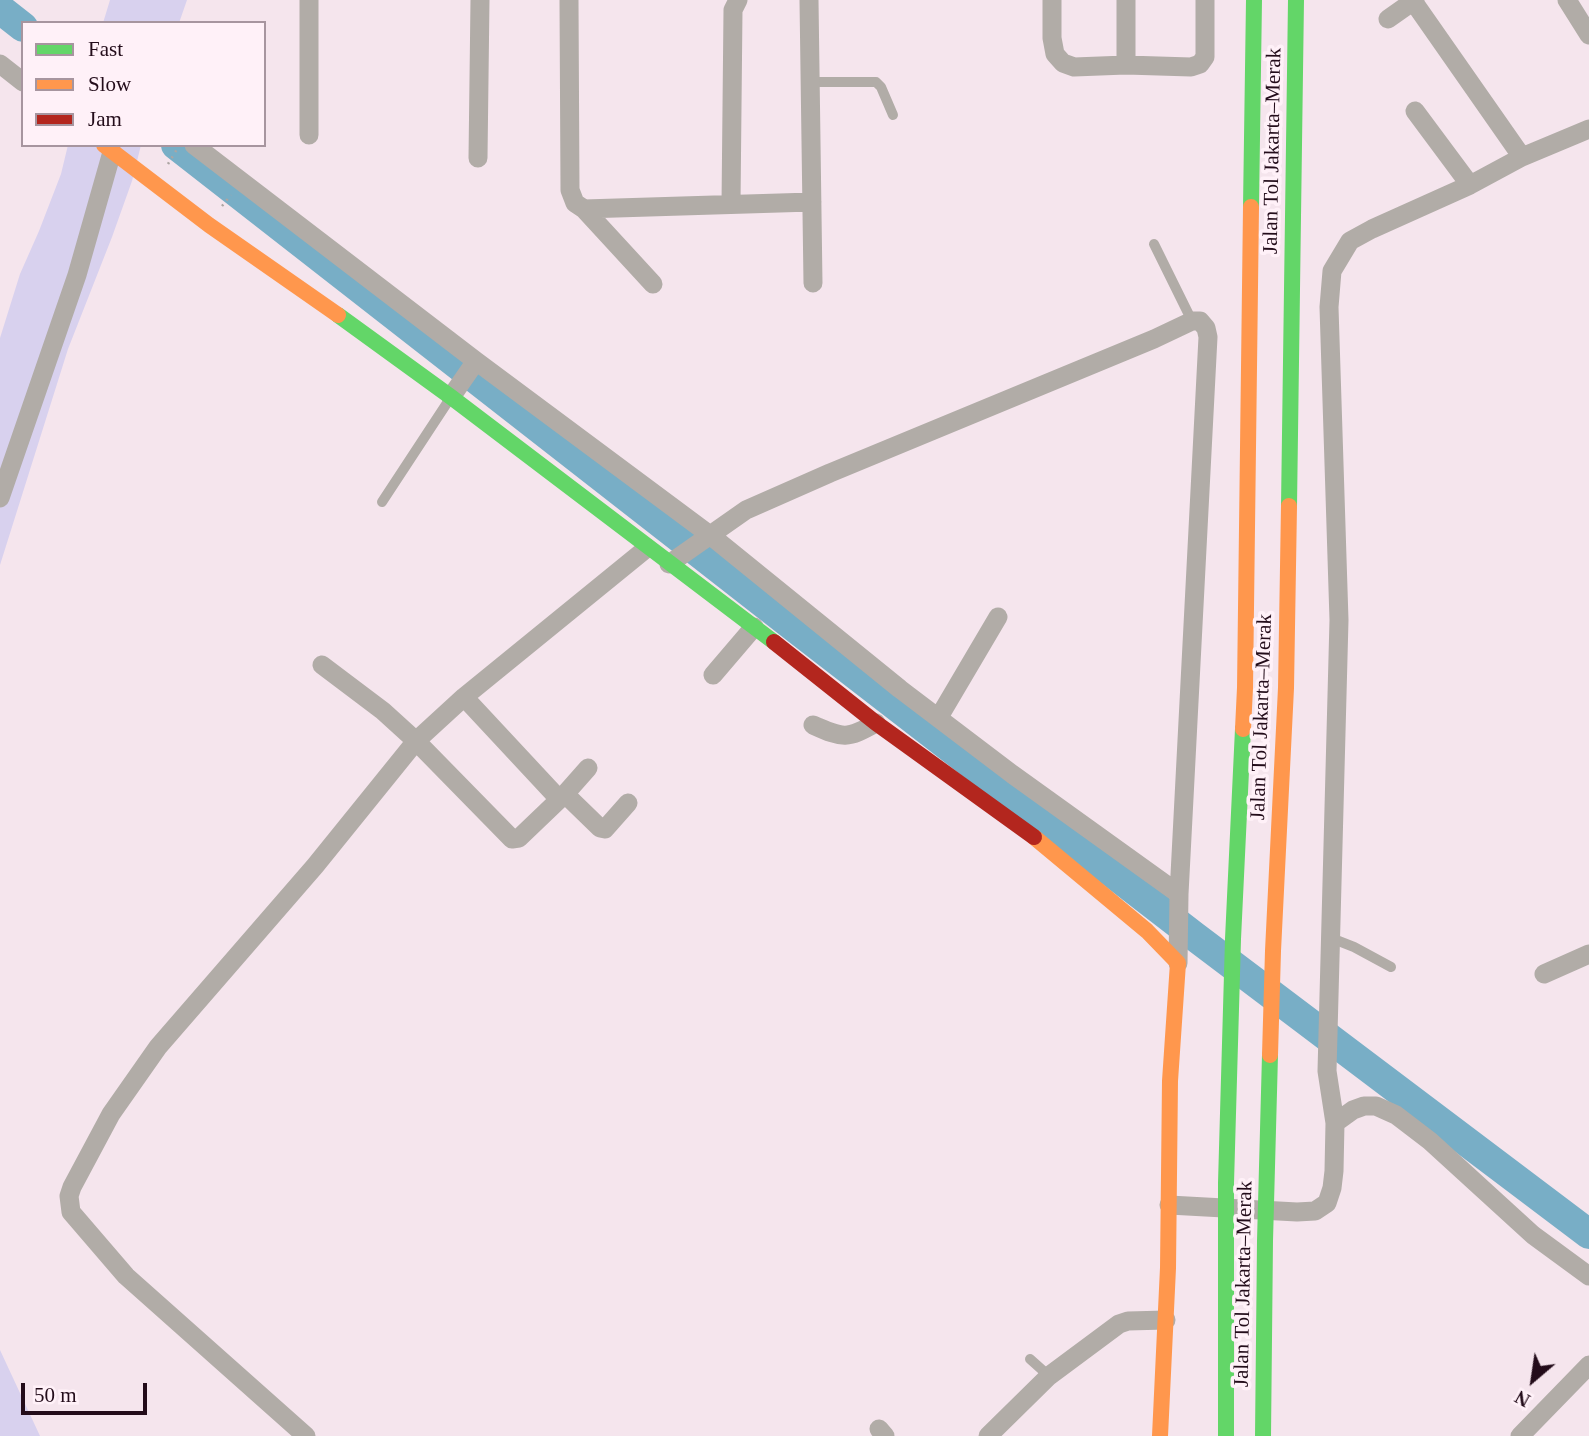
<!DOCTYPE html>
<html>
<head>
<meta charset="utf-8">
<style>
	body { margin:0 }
	#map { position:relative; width:1589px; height:1436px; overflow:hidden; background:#f5e5ed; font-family:Georgia,serif }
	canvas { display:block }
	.legend { position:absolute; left:21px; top:21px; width:245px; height:126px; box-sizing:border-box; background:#fff1f8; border:2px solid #a7959f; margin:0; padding:9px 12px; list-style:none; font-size:21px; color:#230c1a }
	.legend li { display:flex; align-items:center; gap:14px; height:35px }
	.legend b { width:35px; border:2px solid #a7959f }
	.north { position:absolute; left:1498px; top:1345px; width:70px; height:70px; -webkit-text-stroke:5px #fff1f8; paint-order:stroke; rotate:209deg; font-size:19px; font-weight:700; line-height:28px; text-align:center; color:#230c1a }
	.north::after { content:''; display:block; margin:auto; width:24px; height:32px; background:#230c1a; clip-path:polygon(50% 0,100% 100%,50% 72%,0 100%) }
	.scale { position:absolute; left:21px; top:1383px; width:126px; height:32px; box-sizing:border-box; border:4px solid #230c1a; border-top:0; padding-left:9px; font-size:21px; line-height:24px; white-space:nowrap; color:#230c1a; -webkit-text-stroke:5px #fff1f8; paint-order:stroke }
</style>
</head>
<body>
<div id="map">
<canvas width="1589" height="1436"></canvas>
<ul class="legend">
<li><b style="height:9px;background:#63d668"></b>Fast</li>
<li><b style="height:9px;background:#ff974d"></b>Slow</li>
<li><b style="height:9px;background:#b3261e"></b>Jam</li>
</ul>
<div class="north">N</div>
<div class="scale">50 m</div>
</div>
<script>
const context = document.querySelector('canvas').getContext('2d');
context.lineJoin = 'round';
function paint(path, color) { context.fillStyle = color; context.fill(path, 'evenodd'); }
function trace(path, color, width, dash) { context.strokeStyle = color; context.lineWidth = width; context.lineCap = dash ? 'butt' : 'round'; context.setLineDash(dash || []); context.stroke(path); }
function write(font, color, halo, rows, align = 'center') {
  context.font = font + ' Georgia,serif'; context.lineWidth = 7; context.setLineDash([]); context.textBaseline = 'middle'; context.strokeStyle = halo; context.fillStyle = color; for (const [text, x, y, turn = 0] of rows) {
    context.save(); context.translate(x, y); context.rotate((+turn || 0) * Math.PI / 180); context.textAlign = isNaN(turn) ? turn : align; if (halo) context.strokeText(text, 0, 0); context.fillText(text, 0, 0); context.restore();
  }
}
paint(new Path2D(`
	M110,0H187L179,23H103Z
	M68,145H141L132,181L112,237L68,349L0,565V338L20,274L39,231L61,174Z
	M0,1350L40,1436H0Z`), '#d8d1ee');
trace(new Path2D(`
	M0,9L23,27
	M176,145L803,634L1194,936L1589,1234`), '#78aec6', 30);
trace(new Path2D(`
	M168,164L177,149
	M222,206L231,195`), '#aca5a3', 2.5, [2, 5]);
trace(new Path2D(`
	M810,82H876L881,87L893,115
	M1154,244L1192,321
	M382,502L449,400
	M1331,938L1354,947L1391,967
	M1030,1359L1049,1376`), '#b1aca7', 10);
trace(new Path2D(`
	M569,0L570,190L575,203L584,209L653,284
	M809,0L813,283
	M1052,0V38L1055,54L1063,63L1074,67L1126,65L1191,67L1200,64L1205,57V0
	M1567,0L1589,35
	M1413,1L1522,157
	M1388,19L1415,0
	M0,64L23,82
	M1126,65V0
	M1415,111L1470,185
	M1589,129L1522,157L1470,185L1372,229L1350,241L1332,271L1329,307L1339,620L1327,1071L1335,1123L1353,1110L1364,1106H1376L1396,1115L1430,1141L1533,1235L1589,1276
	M309,135V0
	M194,145L476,361L710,535L900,689L1012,774L1179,894
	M478,158L480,0
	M731,204L733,10L738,0
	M584,209L812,202
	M451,397L476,361
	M0,498L77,275L112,152
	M669,564L746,510L830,473L1154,339L1192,321H1200L1206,328L1208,337L1179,894L1178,963
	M322,665L383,711L416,741L512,839L519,838L565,794L588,768
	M713,675L754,627
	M464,697L559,799
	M939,717L998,617
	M813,725C844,739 847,739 876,723
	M565,794L600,828L605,829L628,803
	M1544,974L1589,954
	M1169,1205L1297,1212L1315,1211L1327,1203L1332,1188L1334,1171L1335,1123
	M879,1429L885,1436
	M306,1436L126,1276L71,1212L69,1196L72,1187L111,1114L158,1047L315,866L416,741L464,697L647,548
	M988,1436L1049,1376L1119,1324L1128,1321L1166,1320
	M1520,1436L1589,1365`), '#b1aca7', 19);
trace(new Path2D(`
	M1251,207L1254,0
	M338,315L451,397L774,642
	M1289,506L1296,0
	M1226,1436V1183L1233,939L1243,729
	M1263,1436L1265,1241L1270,1055`), '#63d668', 16);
trace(new Path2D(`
	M104,145L209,225L338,315
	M1243,729L1245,688L1251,207
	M1034,837L1147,931L1178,963L1170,1081L1168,1268L1160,1436
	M1270,1055L1273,951L1286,688L1289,506`), '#ff974d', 16);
trace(new Path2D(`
	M774,642L876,723L1034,837`), '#b3261e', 16);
write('21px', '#230c1a', '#fff1f8', [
	["Jalan Tol Jakarta–Merak",1273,151,-89],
	["Jalan Tol Jakarta–Merak",1262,717,-88],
	["Jalan Tol Jakarta–Merak",1244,1284,-89]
]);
</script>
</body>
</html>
